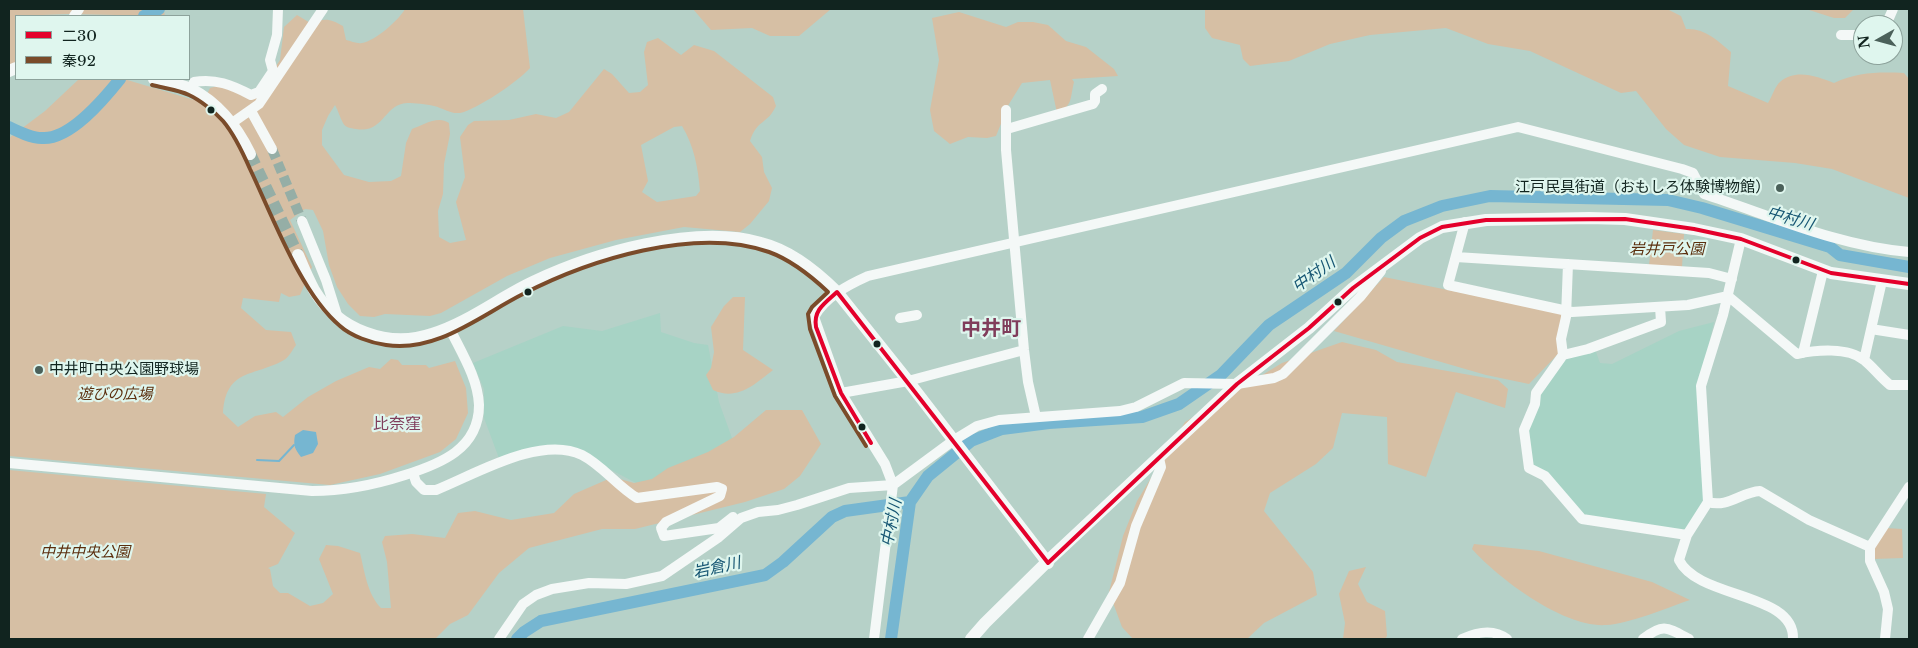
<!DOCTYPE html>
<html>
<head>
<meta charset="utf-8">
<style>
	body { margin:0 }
	#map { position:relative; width:1918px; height:648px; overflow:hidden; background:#b6d1c8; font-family:"Libre Baskerville","Noto Sans JP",serif }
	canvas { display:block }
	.frame { position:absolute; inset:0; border:10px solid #11241f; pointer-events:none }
	.legend { position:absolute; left:15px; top:15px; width:175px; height:65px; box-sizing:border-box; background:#dff6ee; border:1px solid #8da29b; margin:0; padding:6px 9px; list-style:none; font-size:15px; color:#11241f }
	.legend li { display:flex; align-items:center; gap:10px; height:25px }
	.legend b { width:25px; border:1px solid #8da29b }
	.north { position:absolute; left:1853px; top:15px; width:50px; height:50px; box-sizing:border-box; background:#dff6ee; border:1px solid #8da29b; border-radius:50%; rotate:263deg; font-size:14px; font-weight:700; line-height:20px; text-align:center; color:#11241f }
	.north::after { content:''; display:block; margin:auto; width:18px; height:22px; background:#4b615a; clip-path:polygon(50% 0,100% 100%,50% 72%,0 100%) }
</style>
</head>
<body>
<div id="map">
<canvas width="1918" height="648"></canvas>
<div class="frame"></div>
<ul class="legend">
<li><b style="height:6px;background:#e4002b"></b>二30</li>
<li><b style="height:6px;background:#7a4b2a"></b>秦92</li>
</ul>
<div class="north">N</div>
</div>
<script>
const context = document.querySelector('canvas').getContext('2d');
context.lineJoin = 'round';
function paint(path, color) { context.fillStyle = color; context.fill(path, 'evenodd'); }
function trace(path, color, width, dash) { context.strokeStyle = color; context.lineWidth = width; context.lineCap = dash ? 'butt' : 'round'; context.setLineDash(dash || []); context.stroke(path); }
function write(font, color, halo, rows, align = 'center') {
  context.font = font + ' "Libre Baskerville","Noto Sans JP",serif'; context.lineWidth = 4.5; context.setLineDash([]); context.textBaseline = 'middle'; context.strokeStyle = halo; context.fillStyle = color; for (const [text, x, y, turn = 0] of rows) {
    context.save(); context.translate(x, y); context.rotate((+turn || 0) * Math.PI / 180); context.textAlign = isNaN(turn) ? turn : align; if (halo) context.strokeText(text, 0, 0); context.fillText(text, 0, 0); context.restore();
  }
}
paint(new Path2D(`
	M660,313L661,332L694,343L708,345L719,402L737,452L644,484L636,483L598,463L553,446L500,461L484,418V389L473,363L563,326L602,331Z
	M1714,322L1699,387L1705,500L1686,531L1585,517L1530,464L1527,430L1536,398L1563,361L1570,355L1595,349L1600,363L1612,364L1679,331Z`), '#a7d3c5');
paint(new Path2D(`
	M9,9H167L164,11L165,16L68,14L16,16V63L9,66Z
	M405,9H523L530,68C519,81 476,110 460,113C450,114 443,108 434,106C426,104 415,103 407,103C384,104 384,134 356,129C350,128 346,128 343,123C340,118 338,110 335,105L328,116L322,130V145L344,175L369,182L391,181L401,176L406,143L412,129C423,125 438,115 449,123L450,134L444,164L443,194L438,211L439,237L450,243L466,240L456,202L465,177L460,137L468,125L474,121L509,120L536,114L556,118L569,112L604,69L612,74L629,93L640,92L648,85L644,52L647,42L658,38L681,55L694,45L714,51L773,97L776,106C767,125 757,119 750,141L762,157L764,172L772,188L769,201L750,224L740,232L684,227L616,240L550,258L507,276L441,313L430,316L385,314L374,317L360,316L348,304L337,287L329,265L323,231L313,210L305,209L290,220L312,267L300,295L289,297L281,293L279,302L243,298L241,308L266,330L291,332L296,345C293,349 289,357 284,360C254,377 226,368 223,413L238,427L255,416L276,412L283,417L308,397L336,381L369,367L380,369L391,359L398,360L402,365H426L429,368L455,361L466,388L468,413L456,439L440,452L380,474L330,485L9,456V138L45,111L79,79H124L194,100H204L210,88L221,85L254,99L280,60L284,27L297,15L312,24C324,17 331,19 343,26L346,40C351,41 357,44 362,43C375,41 399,20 405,9ZM682,126C694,146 698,167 700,191L696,196L657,202L642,192L648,181L641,145L674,127Z
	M693,9H831L799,36H770L752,28L711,30Z
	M1205,9H1667L1681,16L1686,29C1705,28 1718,41 1731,52L1728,86L1768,103C1772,97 1775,86 1780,82C1796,68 1818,77 1834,83C1858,72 1878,72 1904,73L1909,79V198L1832,169L1795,163L1720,157L1684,145L1666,129L1636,91L1621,93L1530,51L1488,44L1446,28L1370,35L1330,44L1289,61L1250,66L1243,59L1240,45L1212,38L1205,28Z
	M1806,9H1852L1853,10L1845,18H1834Z
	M959,12L1006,27L1018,22H1033L1048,25L1066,41L1086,47L1114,69L1118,76L1072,79L1074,82C1070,98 1073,106 1057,113L1050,80L1022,83L1009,104L996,136L987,138L968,137L950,144L934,131L930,110L939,60L932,18Z
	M1653,230L1684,234L1682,267L1649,265Z
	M1384,277L1561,313L1563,316L1559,353L1529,384L1486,375L1334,331Z
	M733,297H745L743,350L773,370C754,385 737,401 713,390L706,375L711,368L714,352L711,327L724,306Z
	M1342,342L1376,350L1397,362L1498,380L1508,389L1505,408L1456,392L1426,477L1388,464L1387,417L1342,413L1333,448L1316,464L1270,493L1264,511L1313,572L1317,595L1264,623L1247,639H1133L1122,627L1109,592L1123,536L1137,501L1185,422L1282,363Z
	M766,410H802L821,444L800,476L784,489L745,502L635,529H602L529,548L499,573L468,615L450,624L435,639H9V470L266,494L264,507L295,533L278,564L268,568L270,569L273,586L280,593H288L310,606L323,603L333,594L319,559L326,545L338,546L360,553C365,573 367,593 381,608H391L387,562L382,542L385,536L412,534L445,538L458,513L475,511L511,520L554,513L574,494L613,477L634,483L652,479L668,468L708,452L734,437Z
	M1886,528L1902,529L1903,558L1874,559V548Z
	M1474,544L1539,551L1652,582L1690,600C1666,608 1629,624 1606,625C1564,628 1499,579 1472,549Z
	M1366,567L1358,584L1367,602L1385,611L1387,636L1385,639H1343L1345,623L1339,594L1349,571Z`), '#d6bfa4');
paint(new Path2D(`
	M303,430L316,432L318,444L313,453L301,457C295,449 293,446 295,435Z`), '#76b6d1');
trace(new Path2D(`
	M257,460L279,461L294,445`), '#76b6d1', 2);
trace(new Path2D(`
	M144,16L159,9
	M9,127C19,132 31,138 42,138C70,140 104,99 120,79
	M517,639L524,632L541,621L765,575L783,562L832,517L845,511L910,502
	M891,639L910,502L928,476L971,441L1002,429L1049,423L1142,417L1179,404L1221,375L1269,325L1346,273L1381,238L1404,221L1442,206L1490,196L1668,200L1702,208L1830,247L1840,255L1909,267`), '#76b6d1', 12);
trace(new Path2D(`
	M272,149L302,221`), '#95aea6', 10, [10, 5]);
trace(new Path2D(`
	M250,154L298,255`), '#95aea6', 12, [12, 6]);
trace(new Path2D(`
	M74,16L79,9
	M1886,25L1893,9
	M1841,35H1863
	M192,89L194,82C215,78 232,85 251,95L259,92L273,71L270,60L277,35L278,9
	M1006,110V150L1024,350L1028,382L1036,417
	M251,111L272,149
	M232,123L259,104L323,9
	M1007,129L1093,104L1095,101V94L1102,89
	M302,221L326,280L337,315
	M1465,222L1448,285L1572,312L1688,305L1728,296
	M1741,239L1723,315L1701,386L1708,502L1687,535L1679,560C1698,599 1795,592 1793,639
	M1456,257L1709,273L1732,279
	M1568,264L1566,317L1561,339L1563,355L1536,393L1535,404L1524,430L1529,468L1545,476L1582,519L1687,535
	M1728,296L1797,354C1816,350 1848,347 1864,360C1873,367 1880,377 1890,385H1909
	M900,318L917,315
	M1871,329L1909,335
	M1803,353L1823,271
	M1563,355L1588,349L1661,322L1660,307
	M1864,360L1882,281
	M841,393L908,381L1024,350
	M9,463L312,491C345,491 374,485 405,475C440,464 479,449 479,405C478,378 461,352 449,327
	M413,473L416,482L424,490H436C476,474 540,435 582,455C602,465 617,486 637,498L717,487L722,489L720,496L666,522L661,528L664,536L719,528L733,517
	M1708,502C1728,508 1741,492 1760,491L1809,520L1870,547
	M499,639L523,604L536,595L552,589L589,583L626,584L662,576L719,537L741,518L758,512L778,510L797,505L849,488L893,485L954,440L977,426L999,420L1120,411L1136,407L1184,383L1237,384L1274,378L1283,374L1360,297L1381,271
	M874,639L893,485L885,464L841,393L814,317C825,297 848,285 868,276L1518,127L1682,169L1693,173L1704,194C1772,216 1838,246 1909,252
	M1088,639L1120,583L1136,526L1161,467L1159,458
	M1462,639C1477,632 1493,628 1507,639
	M1643,639C1663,623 1667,627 1689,639
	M1885,639L1888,609L1884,592L1870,561V547L1909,487`), '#f4f8f7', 10);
trace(new Path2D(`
	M9,71L16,68
	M154,79C165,82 180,84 191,89C218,103 237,127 250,154
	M298,255C303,267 308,279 314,290C338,330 388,349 432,334C468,323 499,298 533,282C594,253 695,224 761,243C789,250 817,272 837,292L908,381L1048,563
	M971,639L985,623L1052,557L1237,384L1309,328L1353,288L1420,238L1442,227L1486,220L1589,218L1625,219L1694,229L1741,239L1831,273L1909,284`), '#f4f8f7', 12);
trace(new Path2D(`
	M871,443L841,393L816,327C813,310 825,303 837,292L1048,563L1237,384L1309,328L1353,288L1420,238L1442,227L1486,220L1625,219L1694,229L1741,239L1831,273L1909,284`), '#e4002b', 4);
trace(new Path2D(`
	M152,85C164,88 179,90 189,95C200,100 215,112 223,121C234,134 243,153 250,169C272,215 301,294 340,326C351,336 371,343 386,345C437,353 481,315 523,294C589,260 695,226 769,252C791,260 811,276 828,292L812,307L808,314L810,329L835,396L866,446`), '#7a4b2a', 4);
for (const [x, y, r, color] of [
	[211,110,4.5,"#11241f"],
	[1780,188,5,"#4b615a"],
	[1796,260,4.5,"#11241f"],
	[528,292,4.5,"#11241f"],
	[1338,302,4.5,"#11241f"],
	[877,344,4.5,"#11241f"],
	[39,370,5,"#4b615a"],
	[862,427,4.5,"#11241f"]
]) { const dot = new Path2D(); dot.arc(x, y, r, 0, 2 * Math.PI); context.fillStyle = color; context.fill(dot); trace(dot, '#dff6ee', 2); }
write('15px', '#11241f', '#dff6ee', [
	["江戸民具街道（おもしろ体験博物館）",1770,188],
	["中井町中央公園野球場",49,370,"left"]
], 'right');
write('italic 15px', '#5b2e0d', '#dff6ee', [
	["岩井戸公園",1667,250],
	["遊びの広場",115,395],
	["中井中央公園",85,553]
]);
write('italic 16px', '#155572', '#dff6ee', [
	["中村川",1790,219,16],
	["中村川",1314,275,-35],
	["中村川",892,523,-79],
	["岩倉川",717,568,-12]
]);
write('16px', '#803d5b', '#dff6ee', [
	["比奈窪",397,424]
]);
write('bold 20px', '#803d5b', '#dff6ee', [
	["中井町",991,329]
]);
</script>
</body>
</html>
